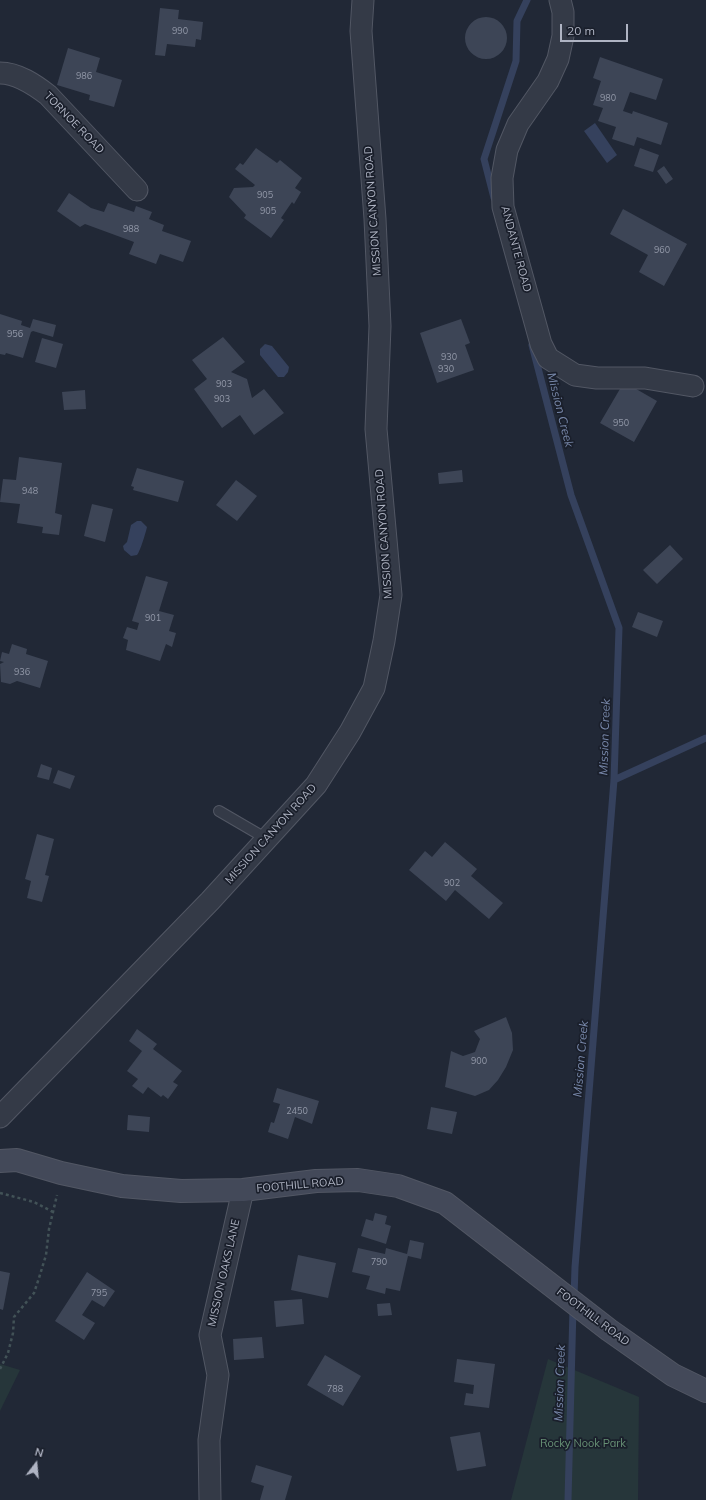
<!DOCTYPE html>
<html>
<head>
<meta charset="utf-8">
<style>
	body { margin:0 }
	#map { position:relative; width:706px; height:1500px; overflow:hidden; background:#212836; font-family:Mulish,sans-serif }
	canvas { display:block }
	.north { position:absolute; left:16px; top:1444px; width:40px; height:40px; -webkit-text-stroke:3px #1a1f2b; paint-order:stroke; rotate:16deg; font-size:11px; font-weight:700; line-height:16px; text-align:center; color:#afb4c3 }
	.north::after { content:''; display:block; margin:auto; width:14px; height:18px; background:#afb4c3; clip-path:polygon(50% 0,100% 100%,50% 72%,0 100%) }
	.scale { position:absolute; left:560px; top:24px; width:68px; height:18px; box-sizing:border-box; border:2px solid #afb4c3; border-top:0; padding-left:5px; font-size:12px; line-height:14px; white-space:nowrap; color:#afb4c3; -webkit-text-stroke:3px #1a1f2b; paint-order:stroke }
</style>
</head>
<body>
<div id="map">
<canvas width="706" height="1500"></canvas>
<div class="north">N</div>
<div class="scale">20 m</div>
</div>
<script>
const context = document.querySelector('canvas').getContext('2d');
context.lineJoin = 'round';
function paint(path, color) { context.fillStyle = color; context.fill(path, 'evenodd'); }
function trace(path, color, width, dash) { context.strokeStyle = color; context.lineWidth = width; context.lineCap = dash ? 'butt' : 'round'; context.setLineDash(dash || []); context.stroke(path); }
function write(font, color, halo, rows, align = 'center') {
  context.font = font + ' Mulish,sans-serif'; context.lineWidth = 3.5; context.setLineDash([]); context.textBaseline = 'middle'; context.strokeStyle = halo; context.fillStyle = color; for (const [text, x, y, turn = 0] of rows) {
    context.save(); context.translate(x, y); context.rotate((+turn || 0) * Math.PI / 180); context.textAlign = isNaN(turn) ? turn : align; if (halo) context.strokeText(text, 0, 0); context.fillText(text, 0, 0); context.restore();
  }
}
paint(new Path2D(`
	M548,1359L639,1397L638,1500H511Z
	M0,1364L20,1370L0,1411Z`), '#26363a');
paint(new Path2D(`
	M595,123L617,155L607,163L584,131Z
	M265,344L272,346L289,367L288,372L284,377H278L260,355V349Z
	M137,521H141L147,527C146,532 140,552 137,555L131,556L124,550L123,546L127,542L131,525Z`), '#35415d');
trace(new Path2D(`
	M494,198L484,159L516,61L517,21L527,0
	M532,345L571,495L619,628L614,780L575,1267L574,1298
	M614,780L706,738
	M568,1500L573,1308`), '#35415d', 7);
paint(new Path2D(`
	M160,8L179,10L178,19L203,22L201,40L196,39L195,47L167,44L165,56L155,55Z
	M465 38a21 21 0 1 1 42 0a21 21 0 1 1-42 0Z
	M68,48L100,58L96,72L122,80L114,107L89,100L90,95L57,85Z
	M600,57L663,79L656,100L630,92L623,111L632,114L633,111L668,123L661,145L637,137L634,146L612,139L616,127L598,121L603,108L593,105L601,81L593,78Z
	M256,148L277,163L280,160L302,178L295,188L301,192L294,204L292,202L281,218L284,220L271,238L244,218L246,215L229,197L234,188L253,187L255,185L235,169L240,163L243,165Z
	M640,148L659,155L653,172L634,166Z
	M664,166L673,179L666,184L657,171Z
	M69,193L91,208L104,212L108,203L134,212L136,206L152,212L149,219L164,225L162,231L191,241L183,262L160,254L156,264L129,254L134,242L85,224L80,227L57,211Z
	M623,209L687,244L664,286L639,272L648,255L610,234Z
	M0,314L22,321L21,325L30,328L33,319L56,325L53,337L33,331L31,332L23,358L6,353L5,355L0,354Z
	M461,319L470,343L465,345L474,370L437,383L420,333Z
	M223,337L245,362L231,372L247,379L252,398L264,389L284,413L254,435L240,415L222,428L194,389L207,379L192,360Z
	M42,338L63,344L56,368L35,362Z
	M624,382L657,401L634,442L600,423Z
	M85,390L86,409L64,410L62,392Z
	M19,457L62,463L55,513L62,515L59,535L42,533L43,527L17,523L20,504L0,502L3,479L16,480Z
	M137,468L184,481L178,502L133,490L134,487L131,486Z
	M462,470L463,482L439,484L438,473Z
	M236,480L257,496L237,521L216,505Z
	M92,504L113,509L105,542L84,536Z
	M670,545L683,559L657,584L643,570Z
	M146,576L168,582L159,611L174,615L169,631L176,633L172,647L166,644L160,661L126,650L128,640L123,638L127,627L137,630L139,623L132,621Z
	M638,612L663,621L657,637L632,627Z
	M12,644L27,649L26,654L48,661L40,688L17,681L10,684L1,682L0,664L4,662L0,661L2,652L9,654Z
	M41,764L52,768L49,780L37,777Z
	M58,770L75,776L70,789L53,783Z
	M37,834L54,839L45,875L49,876L42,902L27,898L31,881L25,879Z
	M445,842L477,869L471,876L503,903L489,919L455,890L446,901L409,870L425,851L432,857Z
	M506,1017L512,1033L513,1050L506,1067L498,1080L489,1090L475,1096L445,1087L451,1051L463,1056L475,1052L480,1039L474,1031Z
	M137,1029L157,1044L153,1049L182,1071L173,1082L178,1085L168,1099L163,1095L161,1097L148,1087L143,1094L132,1086L138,1079L127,1071L142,1051L129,1041Z
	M277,1088L319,1101L312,1124L295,1117L288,1139L268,1132L271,1122L274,1123L280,1104L273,1102Z
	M431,1107L457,1112L452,1134L427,1129Z
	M128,1115L150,1117L149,1132L127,1130Z
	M375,1213L387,1216L385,1224L391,1226L386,1244L361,1236L366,1219L373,1221Z
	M410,1240L424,1243L421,1259L408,1256L400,1291L386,1288L385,1294L366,1289L370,1276L352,1272L358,1248L385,1254L386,1248L407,1254Z
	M298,1255L336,1263L328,1298L291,1290Z
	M0,1271L10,1273L3,1310L0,1309Z
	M87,1272L115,1291L104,1307L92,1300L82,1315L95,1323L84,1340L55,1321Z
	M302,1299L304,1324L276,1327L274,1301Z
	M390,1303L392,1315L378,1316L377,1304Z
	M262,1337L264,1358L234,1360L233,1339Z
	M325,1355L361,1376L343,1406L307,1385Z
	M457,1359L495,1364L489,1408L464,1405L466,1393L473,1394L474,1385L454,1382Z
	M480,1432L486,1466L457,1471L450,1437Z
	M256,1465L292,1476L285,1500H260L264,1486L251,1482Z`), '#3d4556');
const lane = new Path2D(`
	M219,811L267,839`);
const street = new Path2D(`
	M560,0L563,12V36L558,59L548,81L518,124L507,150L502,178L503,207L541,344L548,358L575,375L597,378H645L693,386
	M0,73C18,73 35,85 48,95L137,190
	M0,1117L210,901L316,785L350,732L374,688L384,641L391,595L376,429L380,326L375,219L361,31L363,0
	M210,1500L209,1440L218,1375L210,1335L243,1190`);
const secondary = new Path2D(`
	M0,1161L17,1160L61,1173L122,1186L181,1191L243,1190L316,1181L358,1180L398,1186L445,1203L609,1330L673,1375L706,1391`);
trace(lane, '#525764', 12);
trace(street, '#525764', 23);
trace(secondary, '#525764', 24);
trace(new Path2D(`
	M0,1193L34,1202L53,1212
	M0,1369L8,1353L13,1333L14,1317L34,1293L39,1278L46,1255L49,1229L57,1195`), '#425257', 2.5, [3, 3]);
trace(lane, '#343a47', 10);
trace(street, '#343a47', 21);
trace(secondary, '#434959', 22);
write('9px', '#9298a8', null, [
	["990",180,31],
	["986",84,76],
	["980",608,98],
	["905",265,195],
	["905",268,211],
	["988",131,229],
	["960",662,250],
	["956",15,334],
	["930",449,357],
	["930",446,369],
	["903",224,384],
	["903",222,399],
	["950",621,423],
	["948",30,491],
	["901",153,618],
	["936",22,672],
	["902",452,883],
	["900",479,1061],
	["2450",297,1111],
	["790",379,1262],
	["795",99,1293],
	["788",335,1389]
]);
write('11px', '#afb4c3', '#1a1f2b', [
	["TORNOE ROAD",74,123,46],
	["MISSION CANYON ROAD",373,211,-94],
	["ANDANTE ROAD",516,249,75],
	["MISSION CANYON ROAD",384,534,-94],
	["MISSION CANYON ROAD",271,834,-48],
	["FOOTHILL ROAD",300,1185,-5],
	["MISSION OAKS LANE",224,1273,-77],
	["FOOTHILL ROAD",593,1317,37]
]);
write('11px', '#689276', '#1a1f2b', [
	["Rocky Nook Park",583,1444]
]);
write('italic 12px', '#7888aa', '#1a1f2b', [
	["Mission Creek",560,410,76],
	["Mission Creek",605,737,-88],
	["Mission Creek",581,1059,-85],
	["Mission Creek",560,1383,-88]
]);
</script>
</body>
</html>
